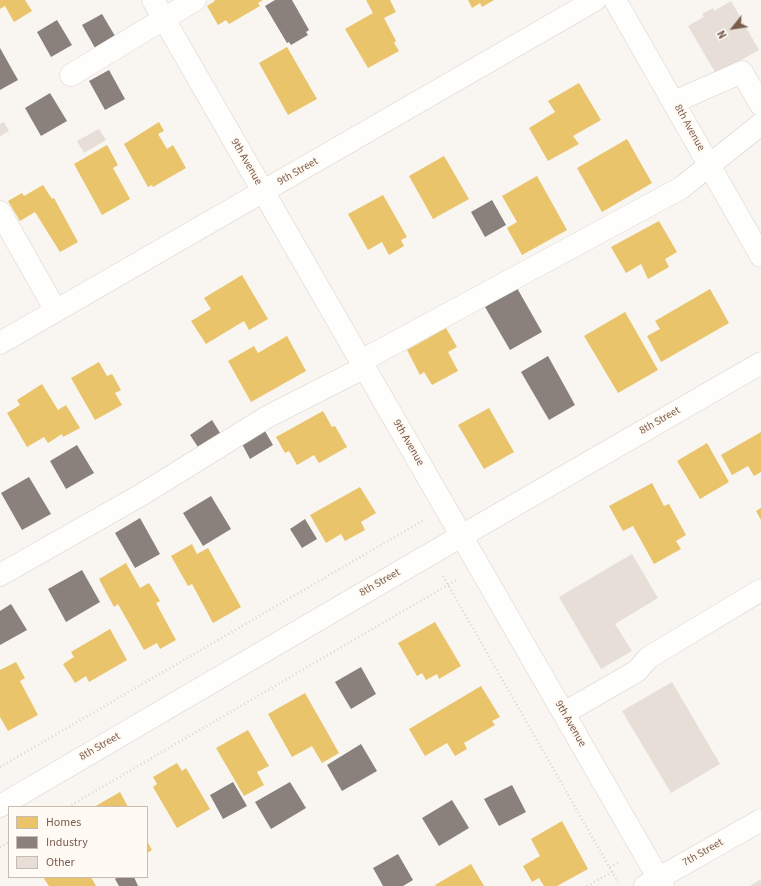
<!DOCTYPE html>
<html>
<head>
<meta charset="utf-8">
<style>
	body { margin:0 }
	#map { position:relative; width:761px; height:886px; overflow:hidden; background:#f9f5f0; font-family:"Source Sans 3",sans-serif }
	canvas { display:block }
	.legend { position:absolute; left:8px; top:806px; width:140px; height:72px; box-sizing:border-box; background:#fffaf3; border:1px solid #cabbb1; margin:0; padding:5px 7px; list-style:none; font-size:12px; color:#7a5c4d }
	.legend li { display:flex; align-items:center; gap:8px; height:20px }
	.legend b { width:20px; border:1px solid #cabbb1 }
	.north { position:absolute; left:713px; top:8px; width:40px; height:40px; -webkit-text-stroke:3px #fffaf3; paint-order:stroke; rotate:240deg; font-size:11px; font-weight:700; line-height:16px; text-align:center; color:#7a5c4d }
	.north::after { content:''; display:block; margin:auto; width:14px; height:18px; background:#7a5c4d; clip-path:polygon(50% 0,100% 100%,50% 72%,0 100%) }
</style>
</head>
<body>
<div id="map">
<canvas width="761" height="886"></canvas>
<ul class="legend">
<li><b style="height:11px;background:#e9c46a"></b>Homes</li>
<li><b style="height:11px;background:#8a817c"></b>Industry</li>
<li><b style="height:11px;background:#e6ded7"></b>Other</li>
</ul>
<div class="north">N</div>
</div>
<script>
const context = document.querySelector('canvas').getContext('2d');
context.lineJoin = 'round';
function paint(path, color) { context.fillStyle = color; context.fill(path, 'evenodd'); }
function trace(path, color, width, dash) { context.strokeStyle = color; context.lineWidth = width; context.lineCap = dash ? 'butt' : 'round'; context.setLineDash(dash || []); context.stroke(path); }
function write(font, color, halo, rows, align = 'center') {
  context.font = font + ' "Source Sans 3",sans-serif'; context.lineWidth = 4; context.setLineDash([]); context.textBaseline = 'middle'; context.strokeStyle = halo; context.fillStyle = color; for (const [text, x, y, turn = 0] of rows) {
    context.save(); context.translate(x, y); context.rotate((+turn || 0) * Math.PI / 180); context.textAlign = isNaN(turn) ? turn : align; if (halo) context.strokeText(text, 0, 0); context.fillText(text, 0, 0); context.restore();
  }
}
paint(new Path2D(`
	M0,0H25L32,11L14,22L5,6L0,9Z
	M214,0H263L258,3L260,6L229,24L226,20L218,25L207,6L215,1Z
	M366,0H390L396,12L384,18L396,41L394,43L399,51L368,68L345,29L373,13Z
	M468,0H494L482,7L480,3L472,8Z
	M287,47L317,99L288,115L259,63Z
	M579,83L601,120L573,136L579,144L548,161L529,128L555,112L548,101Z
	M159,122L164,131L158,134L167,149L173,145L186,168L153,187L152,185L148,187L124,144Z
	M627,139L652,183L602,212L577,168Z
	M107,145L118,165L113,168L130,199L102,215L74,164Z
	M444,156L469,199L433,219L409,176Z
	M537,176L567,230L522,255L507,228L517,222L502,196Z
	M43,185L52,199L54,198L78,242L60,252L35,212L20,221L8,201L22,193L24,196Z
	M383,195L407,237L401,240L404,246L389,255L382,242L368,250L348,214Z
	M659,221L677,252L665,259L669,267L648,279L641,264L626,273L611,247Z
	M242,275L268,319L249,330L244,321L206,344L191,321L211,309L204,298Z
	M710,289L729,323L661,362L647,336L660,329L655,321Z
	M625,312L658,370L618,393L584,336Z
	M446,328L457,347L448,352L458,371L432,385L424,372L420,375L407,350Z
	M287,336L306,371L251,402L228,361L254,346L258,353Z
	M99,362L107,376L112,374L121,390L115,393L122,405L95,420L71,378Z
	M42,384L58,410L66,405L80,428L63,437L62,434L48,443L44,437L27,447L7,413L20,405L17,400Z
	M489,408L514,452L484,469L458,425Z
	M323,411L332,427L335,426L347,447L319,463L314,455L297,465L289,451L285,453L276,437Z
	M761,432V472L754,476L748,466L732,475L721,455Z
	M707,443L729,482L700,499L677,461Z
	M652,483L664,506L669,504L686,535L676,541L681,549L654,564L633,526L623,531L609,506Z
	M360,487L376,513L361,522L365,530L345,541L341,534L326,543L310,515Z
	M761,508V520L756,511Z
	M192,544L197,554L208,548L241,607L213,623L192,584L188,586L171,556Z
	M126,563L140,588L149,583L160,601L156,603L176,640L160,649L157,643L144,650L118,604L114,607L99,579Z
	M435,622L461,666L439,679L437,674L426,680L422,673L417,676L398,643Z
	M110,629L127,660L89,682L86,676L75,683L63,664L74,657L71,652Z
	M16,662L25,678L20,681L38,715L8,731L0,717V670Z
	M481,686L500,717L492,721L495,725L464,743L467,749L455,756L447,743L425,756L409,729Z
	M305,693L339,753L322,763L312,746L292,757L268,714Z
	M248,730L269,766L257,772L264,785L244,796L216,748Z
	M177,763L182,771L186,768L210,809L177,828L153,787L157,784L153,777Z
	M120,792L128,807H94Z
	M562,821L588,869L557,886H544L539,878L532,882L523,866L540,856L531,839Z
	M147,841L152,850L147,853Z
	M471,864L484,886H436L435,885Z
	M43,877H91L96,886H49Z`), '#e9c46a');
paint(new Path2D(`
	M275,0H292L309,30L306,32L308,35L291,45L289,42L287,43L265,6Z
	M102,14L115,36L95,48L82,25Z
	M57,20L72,45L51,57L37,32Z
	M0,48L18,80L0,90Z
	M109,70L125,99L105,110L89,81Z
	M50,93L67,121L41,136L25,108Z
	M492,200L506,225L485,237L471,212Z
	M517,288L542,332L510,350L485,307Z
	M548,356L575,405L549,420L521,372Z
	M212,420L222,436L200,450L190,435Z
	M265,431L273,445L250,459L242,444Z
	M77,445L94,473L66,489L50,461Z
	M29,477L51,514L22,530L1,493Z
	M211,496L231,529L203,546L183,513Z
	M140,518L160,554L135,568L115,533Z
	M305,519L317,539L302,548L290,529Z
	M82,570L100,602L66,622L48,589Z
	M11,604L27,630L0,645V611Z
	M361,667L376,694L351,709L335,682Z
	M361,744L377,771L342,791L327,765Z
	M233,782L247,806L223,819L210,795Z
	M290,782L306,808L271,829L255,802Z
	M512,785L526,812L499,826L484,799Z
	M452,800L469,828L439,846L422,818Z
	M398,854L413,880L403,886H383L373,868Z
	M118,877H134L138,886H119L115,879Z`), '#8a817c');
paint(new Path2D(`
	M731,1L759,50L716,74L688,26L704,17L702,14L713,8L714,11Z
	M4,122L9,131L0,136V124Z
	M99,129L106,140L84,153L77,141Z
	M632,554L658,598L615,624L632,651L601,669L559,597Z
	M672,682L720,764L671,793L622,711Z
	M761,879V886H750Z`), '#e6ded7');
const minor = new Path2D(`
	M153,0L663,886
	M615,0L761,256
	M71,75L195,0
	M674,102L742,72L761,105
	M0,212L56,311
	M0,343L595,0
	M361,361L681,188L761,124
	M0,575L141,495L267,417L365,367
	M564,713L637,671L648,658L761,590
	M0,806L420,560L761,363
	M645,886L761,820`);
trace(minor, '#d7d1cb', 23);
trace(new Path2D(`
	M443,576L618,882
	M0,767L424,520
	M68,807L458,579
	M0,847L9,842
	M610,867L620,862
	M587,886L612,872`), '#dcd5d0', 2.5, [1, 3]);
trace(minor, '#fefefd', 22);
write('11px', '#7a5c4d', '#fffaf3', [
	["8th Avenue",689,128,61],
	["9th Avenue",246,162,60],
	["9th Street",298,172,-30],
	["8th Street",660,421,-30],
	["9th Avenue",408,443,60],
	["8th Street",380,583,-30],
	["9th Avenue",570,724,60],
	["8th Street",100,747,-30],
	["7th Street",703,853,-30]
]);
</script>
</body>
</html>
